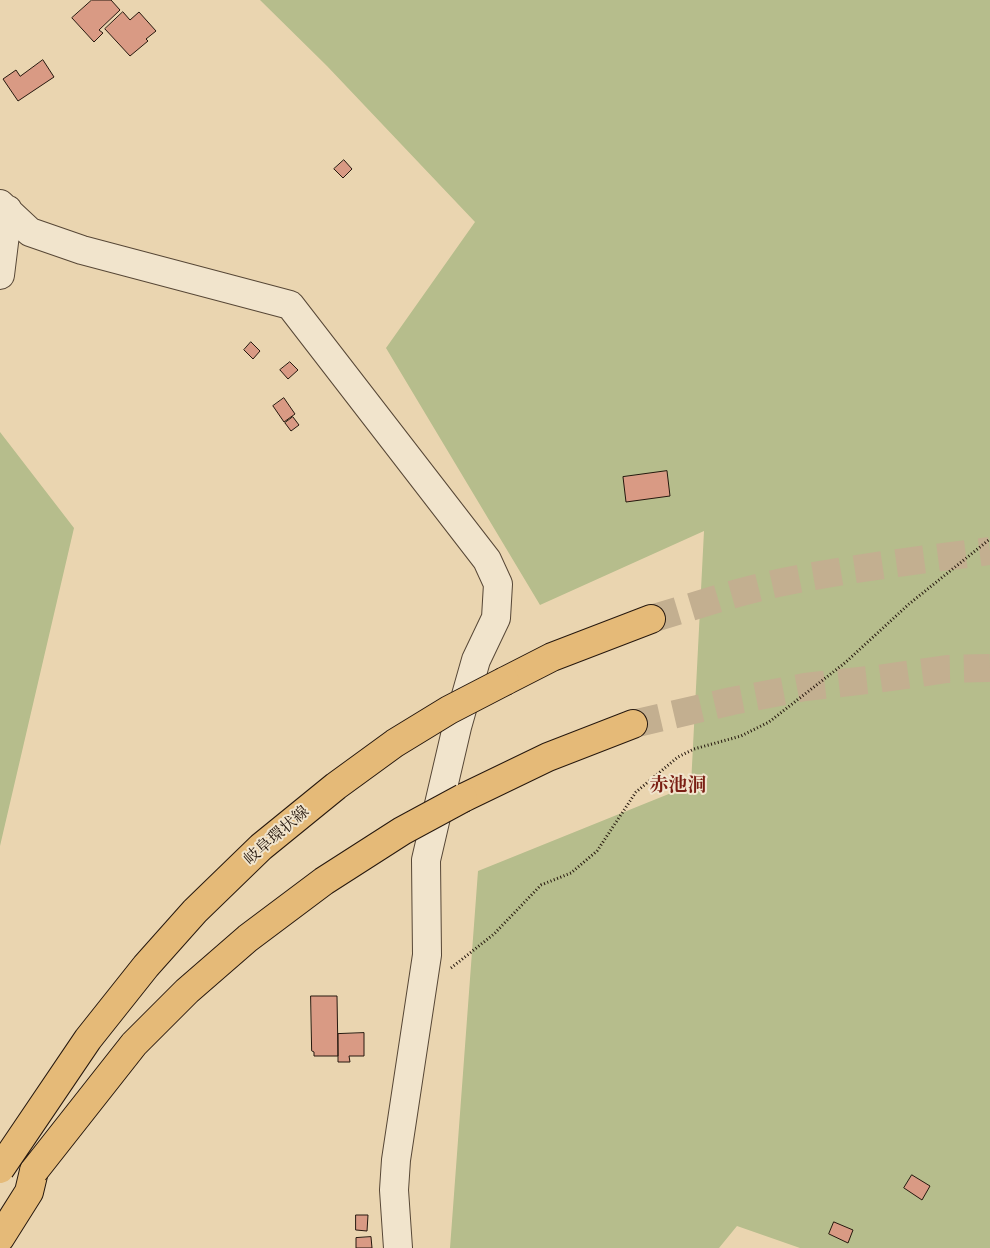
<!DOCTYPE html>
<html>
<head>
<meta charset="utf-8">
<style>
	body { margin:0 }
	canvas { display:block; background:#ead5b0 }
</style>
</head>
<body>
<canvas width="990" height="1248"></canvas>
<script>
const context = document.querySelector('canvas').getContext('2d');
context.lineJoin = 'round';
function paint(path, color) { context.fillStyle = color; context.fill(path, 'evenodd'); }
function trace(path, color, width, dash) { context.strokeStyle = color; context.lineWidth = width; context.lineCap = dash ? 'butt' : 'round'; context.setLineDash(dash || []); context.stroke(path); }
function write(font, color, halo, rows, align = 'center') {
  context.font = font + ' "Gentium Book Plus","Noto Serif JP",serif'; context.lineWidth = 4; context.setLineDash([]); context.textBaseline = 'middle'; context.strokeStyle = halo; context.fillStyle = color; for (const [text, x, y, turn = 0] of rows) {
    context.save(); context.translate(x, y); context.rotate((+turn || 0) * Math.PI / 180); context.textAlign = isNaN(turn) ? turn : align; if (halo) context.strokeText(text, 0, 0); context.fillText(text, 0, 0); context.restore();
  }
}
paint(new Path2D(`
	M260,0H990V1248H800L737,1226L719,1248H450L478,871L691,785L704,531L540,605L386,348L475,222L327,66Z
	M0,432L74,528L0,846Z`), '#b6bd8c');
const building = new Path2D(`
	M92,0H111L120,10L99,30L103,33L94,42L72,18Z
	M123,12L130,20L139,12L156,31L146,39L148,41L130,56L105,29Z
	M43,60L54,77L18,101L3,79L16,70L20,76Z
	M344,160L352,169L343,178L334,169Z
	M251,342L260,351L253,359L244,350Z
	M290,362L298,370L288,379L280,370Z
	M284,398L295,414L284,422L273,406Z
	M293,417L299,425L291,431L285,423Z
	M667,471L670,496L626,502L623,477Z
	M311,996H337L338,1056H314V1052L312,1051Z
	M364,1033V1056H349L350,1062H338V1034Z
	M912,1175L930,1186L922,1200L904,1188Z
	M356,1215H368L367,1231L356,1230Z
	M834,1222L853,1230L848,1243L829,1234Z
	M371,1237L372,1248H356V1238Z`);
paint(building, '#d99a84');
trace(building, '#26180e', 1);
trace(new Path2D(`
	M651,619C695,606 739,591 783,582C851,568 921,560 990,551
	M633,724L732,701L805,687L877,679L947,669L990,668`), '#c3af90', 28, [28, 14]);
const minor = new Path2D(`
	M0,204L30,232L82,250L290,305L487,560L498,584L496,618L476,660L457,727L426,860L427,955L396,1160L394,1190L398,1248
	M0,275L8,210`);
const major = new Path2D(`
	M505,681L552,657L651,619
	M463,798L548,757L633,724
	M0,1238L29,1192L34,1171`);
trace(minor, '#574736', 30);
trace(major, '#26180e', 30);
trace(new Path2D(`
	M451,968L494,934L541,885L571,873L597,851L636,792L678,757L694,749L741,736L769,722L846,662L909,604L990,539`), '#26180e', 3, [1, 2.5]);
trace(minor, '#f1e4cc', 28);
trace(major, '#e5ba78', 28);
const majorBridge = new Path2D(`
	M0,1169L88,1039L146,966L195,911L261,847L336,786L395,743L449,710L505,681
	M34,1171L134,1044L187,991L248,938L324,881L402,831L463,798`);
trace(majorBridge, '#26180e', 30, []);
trace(majorBridge, '#e5ba78', 28);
write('16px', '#26180e', '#f1e4cc', [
	["岐阜環状線",277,836,-41]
]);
write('bold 19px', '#7a1f14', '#f1e4cc', [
	["赤池洞",678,786]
]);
</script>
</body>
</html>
